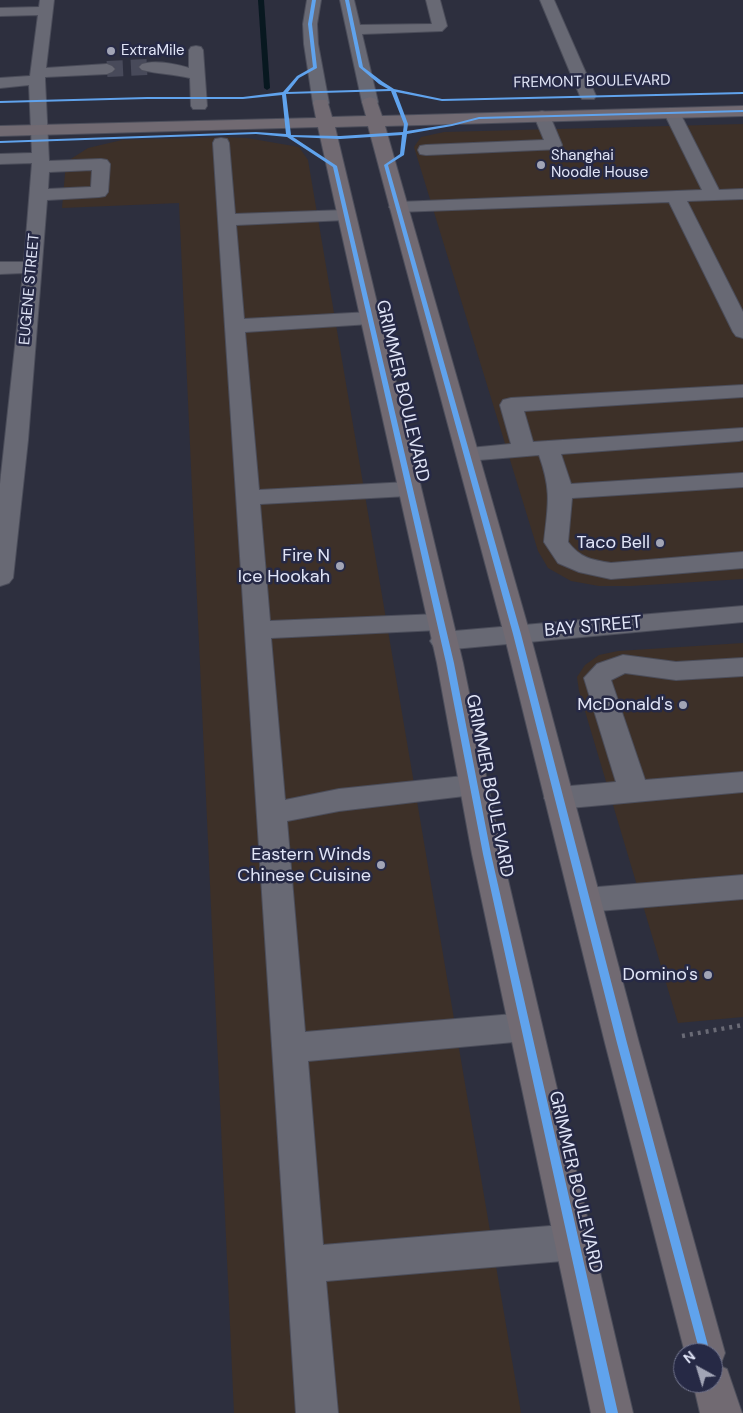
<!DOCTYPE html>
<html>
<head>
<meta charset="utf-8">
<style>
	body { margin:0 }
	#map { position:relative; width:743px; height:1413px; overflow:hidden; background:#2d2f3e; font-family:"DM Sans",sans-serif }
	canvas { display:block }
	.north { position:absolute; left:673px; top:1343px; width:50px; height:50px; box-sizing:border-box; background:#262945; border:1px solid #71748c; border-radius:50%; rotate:321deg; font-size:14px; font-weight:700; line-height:20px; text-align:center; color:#e1e5f7 }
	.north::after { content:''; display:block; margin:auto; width:18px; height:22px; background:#a2a5b6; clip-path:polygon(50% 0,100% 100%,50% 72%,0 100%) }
</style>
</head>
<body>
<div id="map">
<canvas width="743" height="1413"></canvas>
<div class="north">N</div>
</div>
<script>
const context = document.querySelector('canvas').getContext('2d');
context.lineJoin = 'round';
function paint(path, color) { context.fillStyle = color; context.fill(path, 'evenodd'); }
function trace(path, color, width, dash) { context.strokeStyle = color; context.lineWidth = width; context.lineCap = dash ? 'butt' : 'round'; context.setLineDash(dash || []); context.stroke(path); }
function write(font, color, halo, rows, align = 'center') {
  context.font = font + ' "DM Sans",sans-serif'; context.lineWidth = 5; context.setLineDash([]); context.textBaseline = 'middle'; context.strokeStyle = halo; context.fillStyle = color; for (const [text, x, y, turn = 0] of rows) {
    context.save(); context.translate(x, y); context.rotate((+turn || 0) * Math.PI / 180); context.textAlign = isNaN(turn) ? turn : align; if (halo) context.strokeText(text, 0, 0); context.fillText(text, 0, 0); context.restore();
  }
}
paint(new Path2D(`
	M743,124V579L631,586H599L571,581L548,568L538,551L414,147L421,137L444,132Z
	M225,137L247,138L299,147L308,160L521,1413H234L179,203L62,208L66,162L88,148L122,140Z
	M743,643V1017L678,1023L579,691L577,677L585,665L599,655L618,651Z`), '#3d3028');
paint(new Path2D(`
	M258,0H264L270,88L267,90L264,88Z`), '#081820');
trace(new Path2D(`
	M107,69L147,67`), '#484a5a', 16, [16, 8]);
const minor = new Path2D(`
	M40,0H54L46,68L107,64L112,66L115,69L112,72L107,74L45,77V80L49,161L101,159L107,160L110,164L108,192L105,196L99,197L47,200L28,440L13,578L9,583L0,586V484L23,273L0,274V262H24L32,163L0,164V154L32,153L29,85L0,88V78L30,76L38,15L0,16V8L39,7ZM92,170L91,187L48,189L49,172Z
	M307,0H321L317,24L318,44L329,103L327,106H315L313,103L304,44L303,24Z
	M340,0H354L360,25L432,24L426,0H440L447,26L442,31L362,34L378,102L376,105H364L362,102Z
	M540,0H554L596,96L594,99H582L580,96Z
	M196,46L201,47L203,50L207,106L205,109H193L191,106L190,78C174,74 158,74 142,70L139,67L142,64C156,60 175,64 189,68V50L191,47Z
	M672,108L678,110L680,113L719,190L743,189V199L687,201L743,312V338L736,336L733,332L669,202L398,212L392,211L389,207L392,203L398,202L702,190L664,113L666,110Z
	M542,111L548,113L550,116L562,145L560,149L426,155L420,154L418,150L420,146L426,145L544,140L534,116L536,113Z
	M221,138L227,139L229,143L235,214L346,210L352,211L355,215L352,219L346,220L236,225L244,319L370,312L377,314L380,318L377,322L370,324L245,332L259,490L408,482L416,484L420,489L416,494L408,496L260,504L270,621L439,614L448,616L452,622L448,628L439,630L271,638L285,800L339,789L473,775L483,778L488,785L483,792L473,795L339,811L287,821L305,1032L525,1013L537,1017L542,1027L537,1037L525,1041L308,1061L323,1245L574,1224L587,1230L593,1242L587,1254L574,1260L326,1281L338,1413H296L213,143L215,139Z
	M743,385V397L524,411L533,442L743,428V440L739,441L561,454L571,484L743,473V487L572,498L568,542C580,558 592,560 611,563L743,552V568L611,579L579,572L558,563L544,542C548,505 552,492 539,455L467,461L459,459L456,454L459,449L511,444L500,405L503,400L511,398Z
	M743,606V622L443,650L434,647L430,641L434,635L443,632Z
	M623,655L676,662L743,658V676L676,680L625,673L611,680L645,780L743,772V792L559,809L549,806L544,798L549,790L559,787L616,782L584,678L597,664Z
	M743,875V899L586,912L575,909L570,900L575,891L586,888Z`);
const major = new Path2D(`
	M370,97L376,99L382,116L743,106V116L385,126L530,634L639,1043L725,1353L720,1366L727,1369L742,1413H700L693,1383H713V1353H685L605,1043L504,634L368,126L335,127L463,663L502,854L633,1413H591L472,854L437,663L318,127L0,136V126L316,118L313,103L315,100H327L332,117L366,116L362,102L364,99Z`);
trace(minor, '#4b4d5a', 2);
trace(major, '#4b4d5a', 2);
trace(new Path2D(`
	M682,1036L743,1025`), '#696a75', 4.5, [3, 5]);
paint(minor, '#686974');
paint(major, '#716a72');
paint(new Path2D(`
	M312,0H316L312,24L317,68L299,78L288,92L388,89L379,84L359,67L345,0H349L363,67L383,82L394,89L442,99L743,92V94L442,101L396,92L408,124L407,131L452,124L479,117L743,110V112L479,119L452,126L407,134L404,155L388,165L521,634L627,1043L710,1353H700L617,1043L513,634L384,165L400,154L402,135L340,139L293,137L337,166L454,663L491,854L618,1413H606L483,854L446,663L333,167L287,137L256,134L0,143V141L256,132L286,134L282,95L243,99H147L0,103V101L147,97H243L283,92L297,76L313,67L308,24ZM391,91L404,124L403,132L340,136L291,135L286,94Z`), '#60a3ed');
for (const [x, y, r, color] of [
	[111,51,5,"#a2a5b6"],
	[541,165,5,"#a2a5b6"],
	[660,543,5,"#a2a5b6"],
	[340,566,5,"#a2a5b6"],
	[683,705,5,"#a2a5b6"],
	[381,865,5,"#a2a5b6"],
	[708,975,5,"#a2a5b6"]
]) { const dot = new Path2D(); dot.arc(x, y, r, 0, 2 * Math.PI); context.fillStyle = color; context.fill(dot); trace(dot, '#262945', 2); }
write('15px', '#e1e5f7', '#262945', [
	["ExtraMile",121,51],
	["Shanghai",551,156],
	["Noodle House",551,173]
], 'left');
write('15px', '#e1e5f7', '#262945', [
	["FREMONT BOULEVARD",592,82,-1],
	["EUGENE STREET",30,289,-85]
]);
write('18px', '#e1e5f7', '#262945', [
	["GRIMMER BOULEVARD",402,391,77],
	["BAY STREET",593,627,-5],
	["GRIMMER BOULEVARD",489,786,79],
	["GRIMMER BOULEVARD",575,1182,77]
]);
write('18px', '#e1e5f7', '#262945', [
	["Taco Bell",650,543],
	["Fire N",330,556],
	["Ice Hookah",330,577],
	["McDonald's",673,705],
	["Eastern Winds",371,855],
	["Chinese Cuisine",371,876],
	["Domino's",698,975]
], 'right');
</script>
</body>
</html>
